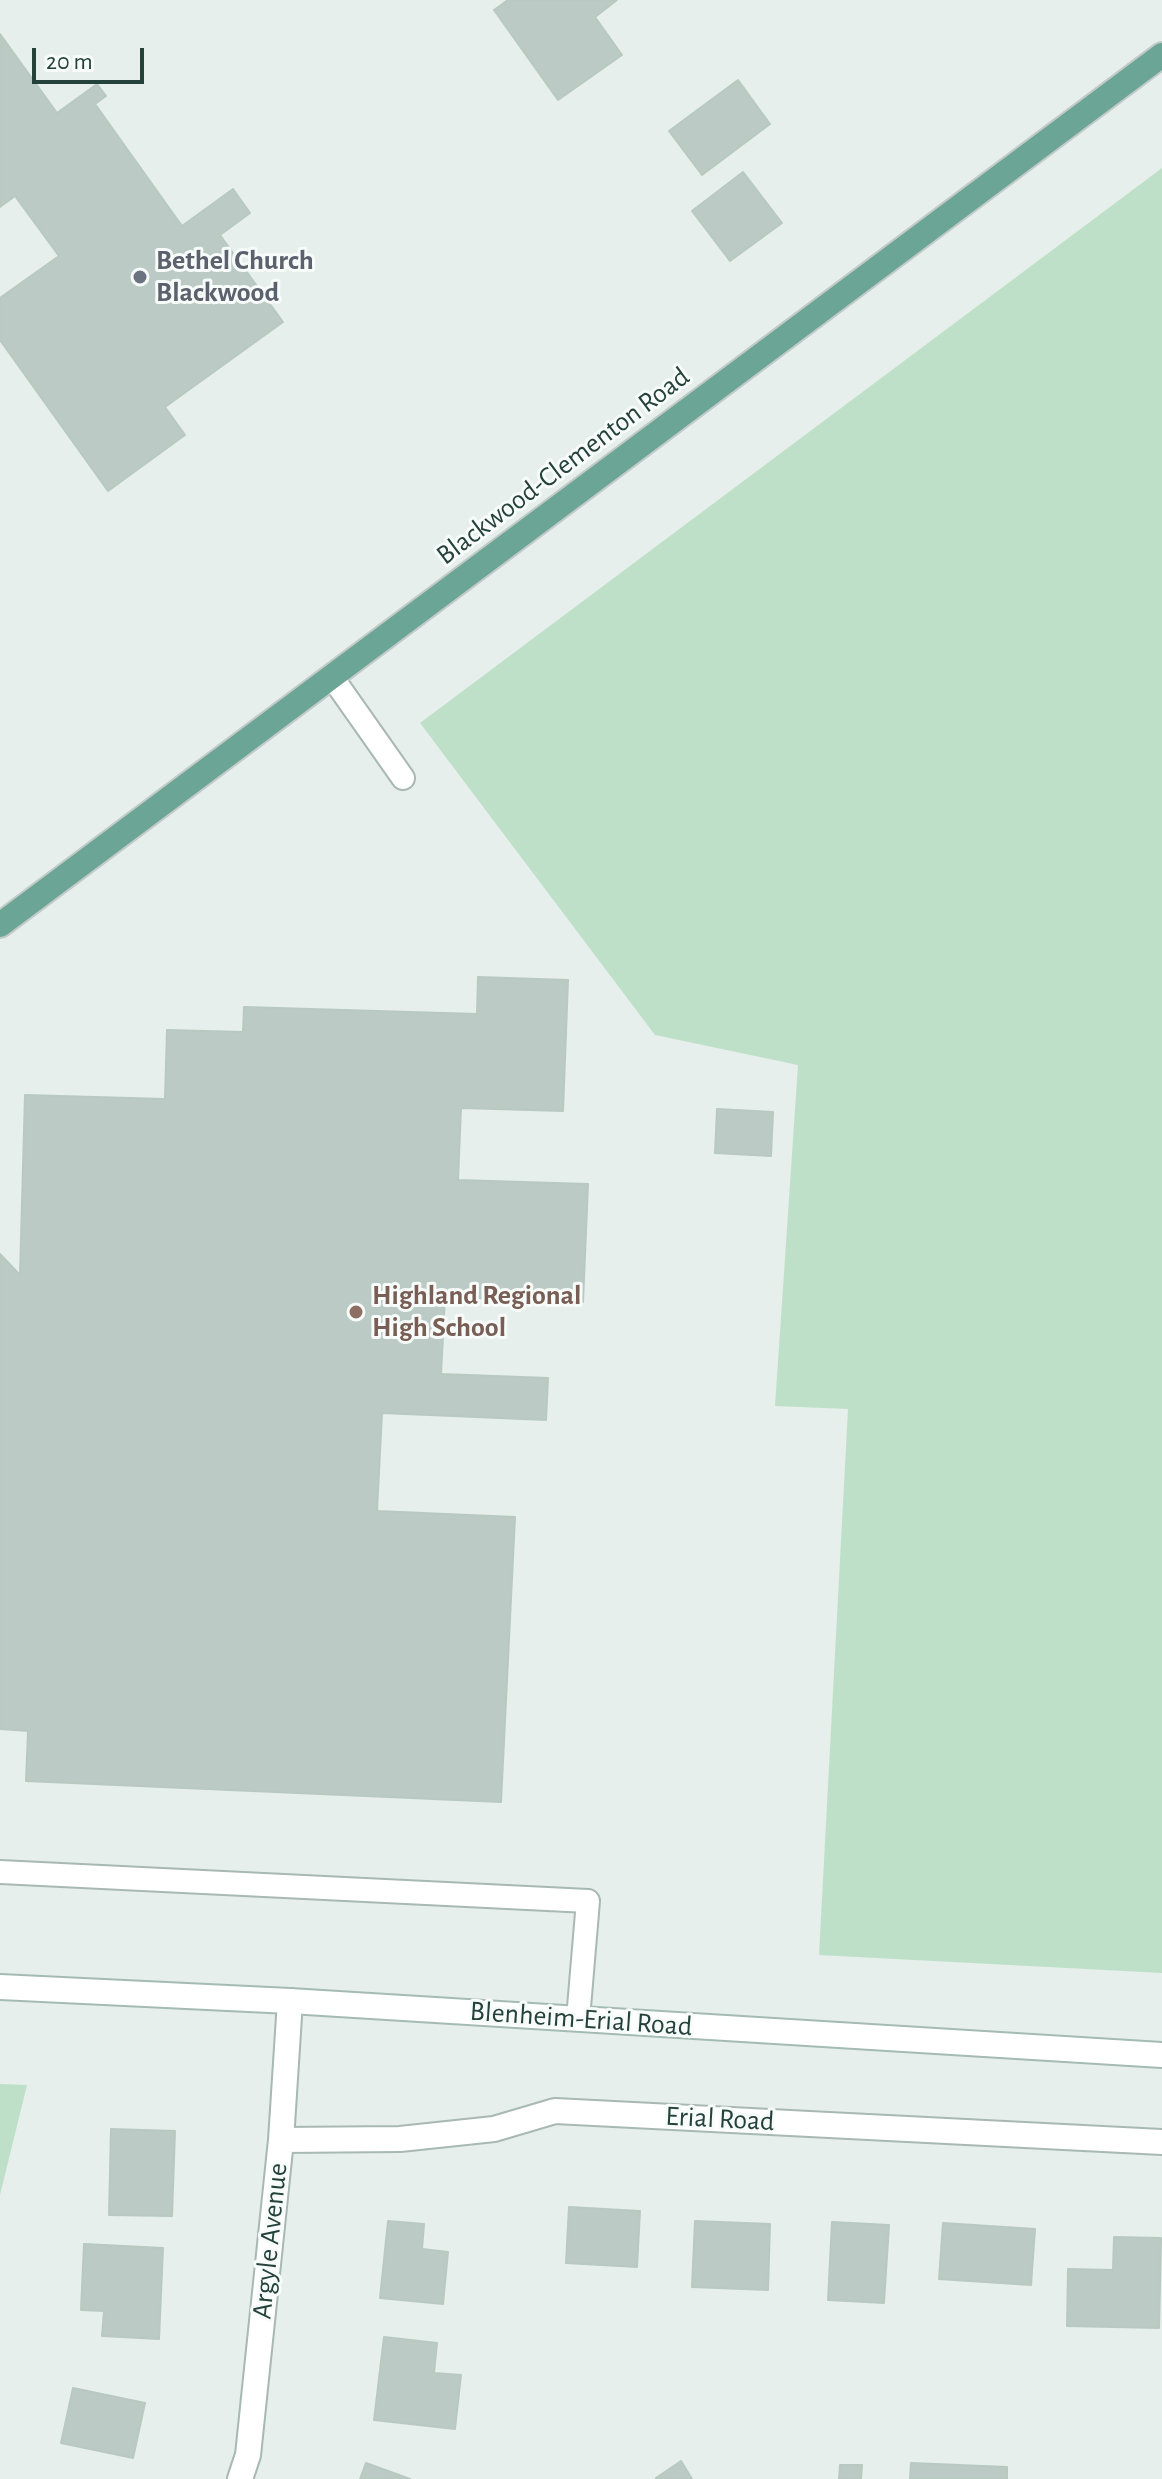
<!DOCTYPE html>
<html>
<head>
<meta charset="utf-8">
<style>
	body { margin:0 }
	#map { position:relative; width:1162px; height:2479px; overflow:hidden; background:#e6efeb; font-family:"Alegreya Sans",sans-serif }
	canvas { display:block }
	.scale { position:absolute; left:32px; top:48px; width:112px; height:36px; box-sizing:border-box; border:4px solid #24423a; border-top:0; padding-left:10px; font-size:24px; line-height:28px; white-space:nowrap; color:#24423a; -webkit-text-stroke:6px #f7fbf9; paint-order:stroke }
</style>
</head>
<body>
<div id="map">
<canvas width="1162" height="2479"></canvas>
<div class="scale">20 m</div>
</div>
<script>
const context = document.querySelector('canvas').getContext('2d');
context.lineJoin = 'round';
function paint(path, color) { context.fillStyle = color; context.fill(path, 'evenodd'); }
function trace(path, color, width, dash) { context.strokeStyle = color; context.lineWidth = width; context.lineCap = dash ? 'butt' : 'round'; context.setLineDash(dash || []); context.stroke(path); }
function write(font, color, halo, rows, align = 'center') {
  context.font = font + ' "Alegreya Sans",sans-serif'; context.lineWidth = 6; context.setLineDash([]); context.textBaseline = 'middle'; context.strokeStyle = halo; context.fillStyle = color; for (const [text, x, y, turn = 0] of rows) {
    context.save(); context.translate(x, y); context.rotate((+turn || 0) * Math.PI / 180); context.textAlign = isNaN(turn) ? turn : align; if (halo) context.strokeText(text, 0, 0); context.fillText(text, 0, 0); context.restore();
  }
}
paint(new Path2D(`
	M1162,168V1973L819,1955L848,1409L775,1406L798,1065L655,1035L420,723Z
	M0,2084L27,2085L0,2195Z`), '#bfe0c8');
const building = new Path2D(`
	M508,0H617L595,17L622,55L558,100L494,10Z
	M0,34L57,113L97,84L106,96L95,104L182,226L233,189L250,213L220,235L283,322L165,407L185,435L108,491L0,340V298L59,256L15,196L0,207Z
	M738,80L770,124L702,175L669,131Z
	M743,172L782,223L730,261L692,211Z
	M478,977L568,980L563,1111L461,1108L458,1180L588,1184L583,1302L445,1297L441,1374L548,1378L546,1420L382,1413L377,1511L515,1517L501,1802L26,1781L28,1731L0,1729V1254L20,1275L25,1095L165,1099L167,1030L243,1032L244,1007L477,1014Z
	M717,1109L773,1112L771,1156L715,1153Z
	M111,2129L175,2131L172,2216L109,2215Z
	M569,2207L640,2211L637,2267L566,2263Z
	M388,2221L424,2224L422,2249L448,2252L443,2304L380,2298Z
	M695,2221L770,2224L768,2290L692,2287Z
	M832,2222L889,2225L884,2303L828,2300Z
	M943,2223L1035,2229L1031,2285L939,2279Z
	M1114,2237L1161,2238L1159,2328L1067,2326L1068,2269L1113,2270Z
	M84,2244L163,2248L159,2339L102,2336L104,2311L81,2310Z
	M384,2337L437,2343L434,2373L461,2375L455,2429L374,2420Z
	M73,2388L145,2403L133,2458L61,2443Z
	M681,2461L692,2479H657L656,2478Z
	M366,2463L410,2479H360Z
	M911,2463L1007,2467V2479H910Z
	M840,2465H862L861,2479H839Z`);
paint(building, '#bbcac4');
trace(building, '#b8c9c2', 2);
const service = new Path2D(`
	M332,677L403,778
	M0,1872L588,1901L578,2019`);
const minor = new Path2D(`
	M281,2140L400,2139L494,2129L555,2111L1162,2142
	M240,2479L248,2455L281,2140L290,2001`);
const secondary = new Path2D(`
	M0,1987L290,2001L1162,2055`);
const primary = new Path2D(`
	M0,925L1162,55`);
trace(service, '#a8b8b2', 26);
trace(minor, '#a8b8b2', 28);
trace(secondary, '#a4bbb3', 28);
trace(primary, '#c2cac8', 28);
trace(service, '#fff', 22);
trace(minor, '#fff', 24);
trace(secondary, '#fff', 24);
trace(primary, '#6aa596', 24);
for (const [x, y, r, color] of [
	[140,277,8,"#6b7280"],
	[356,1312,8,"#8d6e63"]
]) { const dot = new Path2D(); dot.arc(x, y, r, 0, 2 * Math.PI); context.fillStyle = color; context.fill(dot); trace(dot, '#f7fbf9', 3); }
write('bold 28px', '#5b616d', '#f7fbf9', [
	["Bethel Church",156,261],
	["Blackwood",156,293]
], 'left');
write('28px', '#24423a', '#f7fbf9', [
	["Blackwood-Clementon Road",563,466,-37],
	["Blenheim-Erial Road",581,2019,4],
	["Erial Road",720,2119,3],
	["Argyle Avenue",270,2241,-84]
]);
write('bold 28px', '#785e54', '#f7fbf9', [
	["Highland Regional",372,1296],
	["High School",372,1328]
], 'left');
</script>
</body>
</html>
